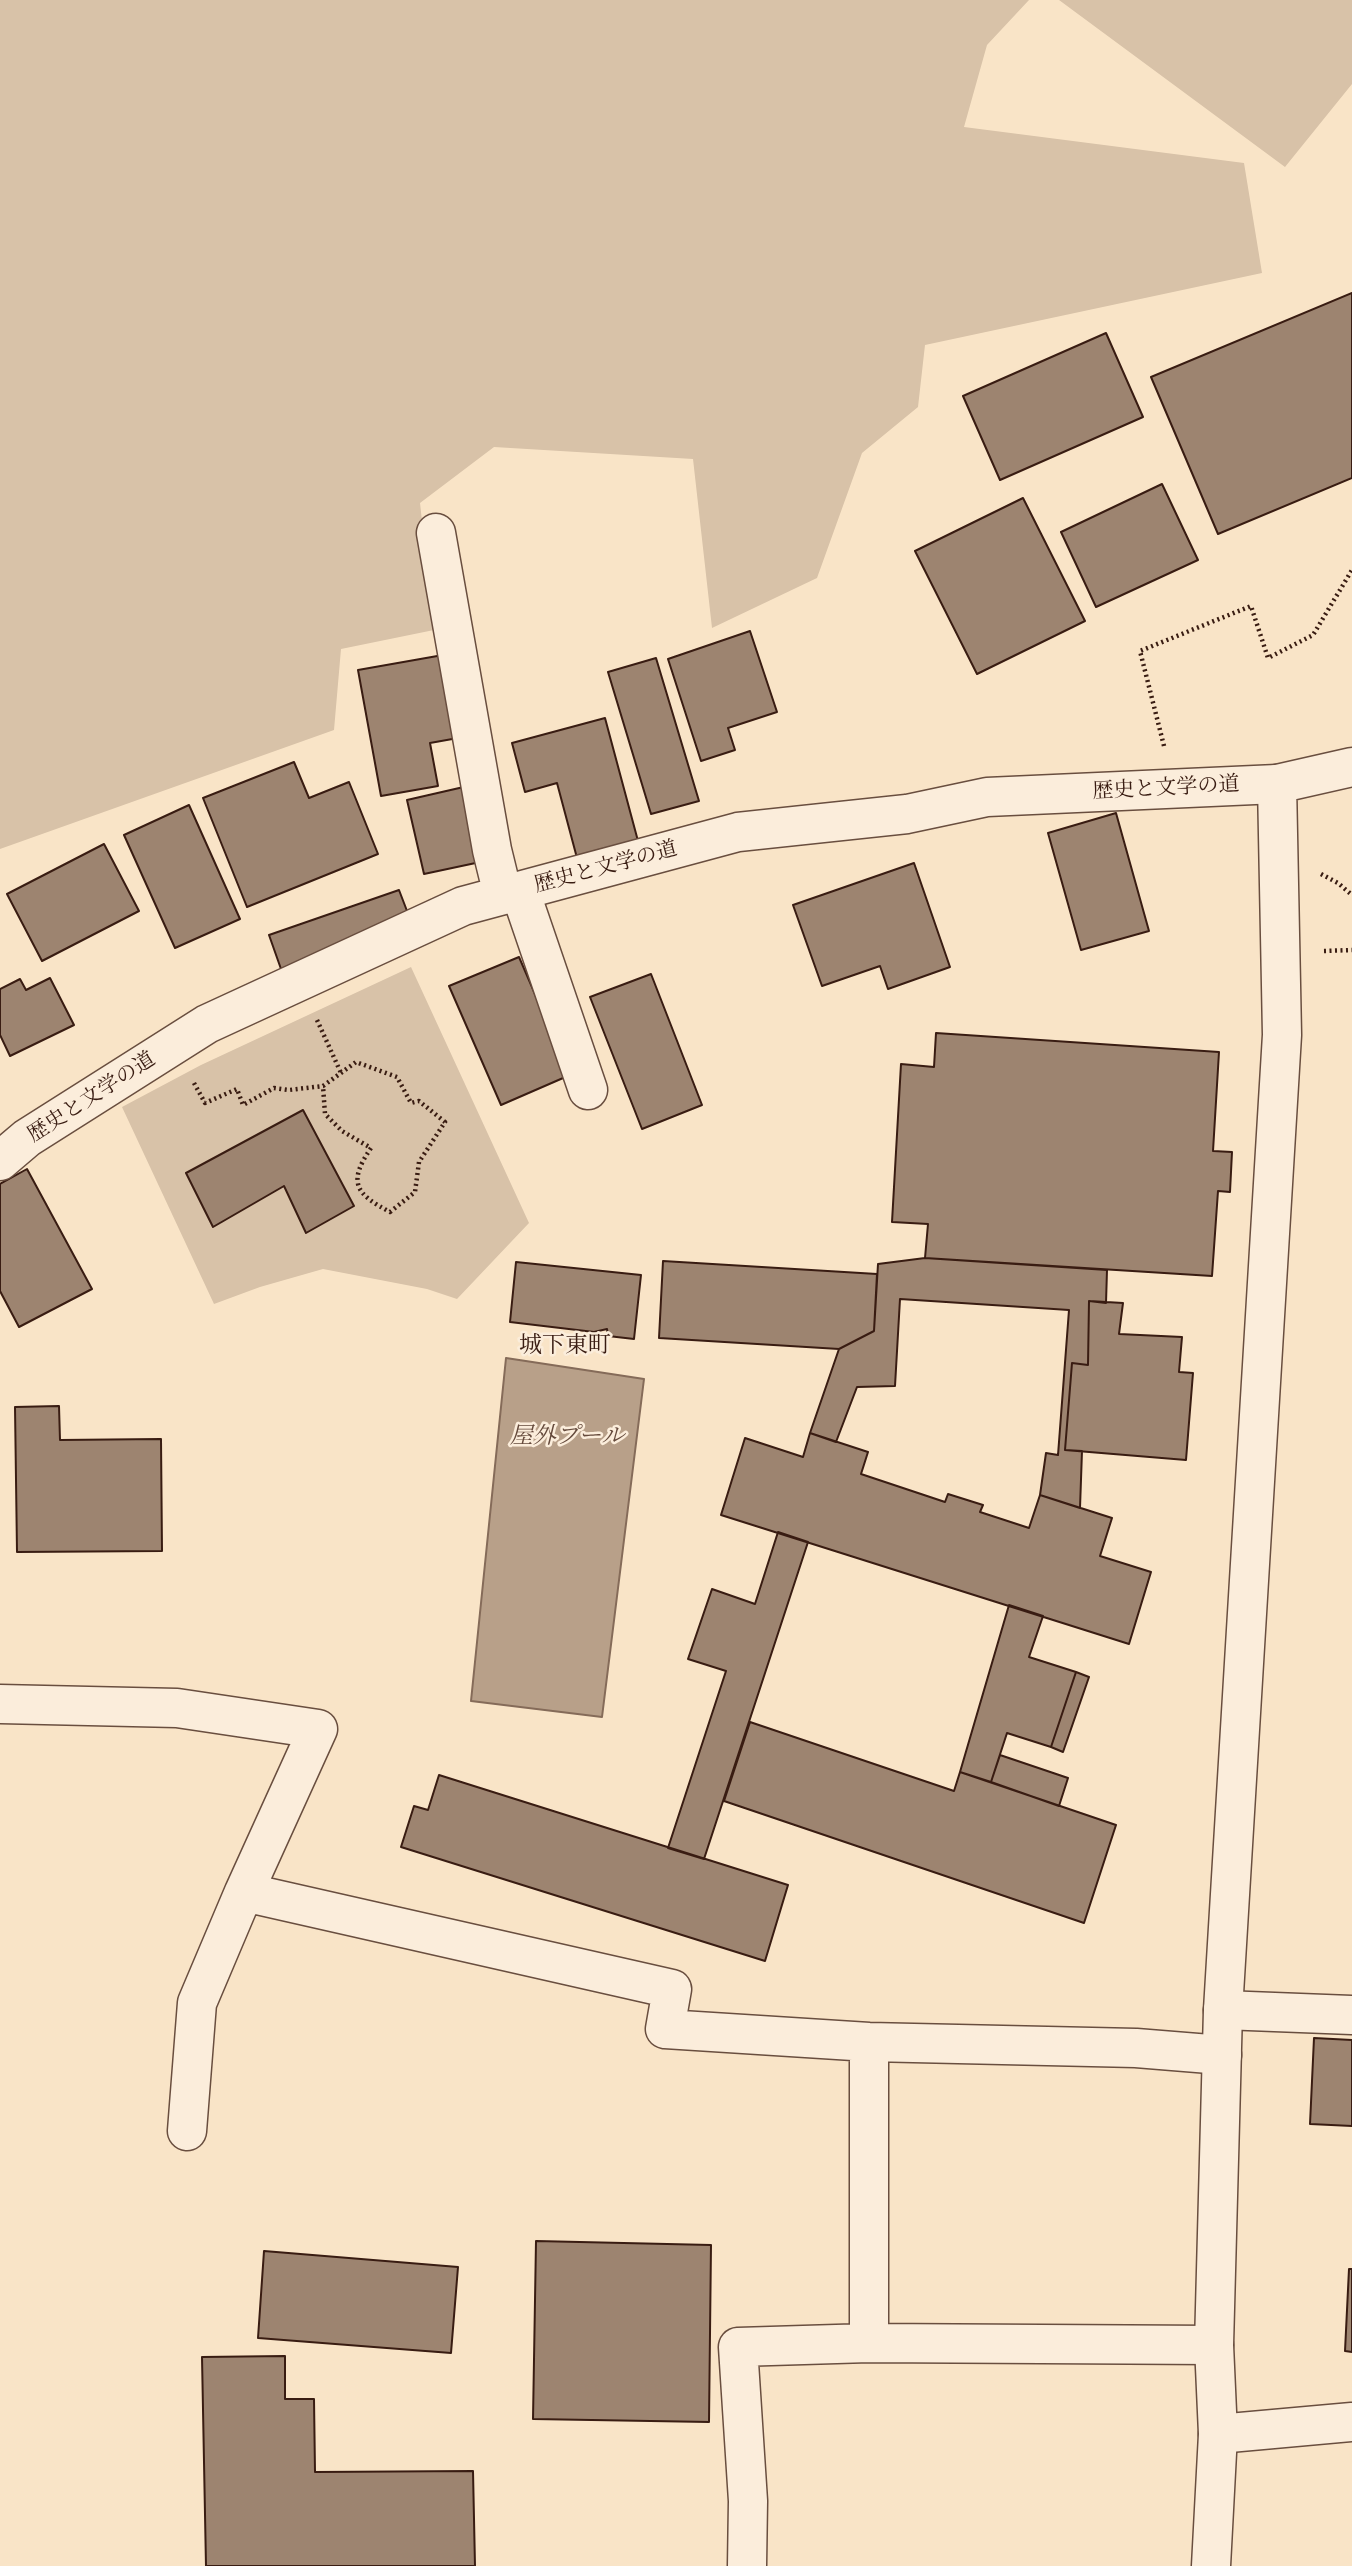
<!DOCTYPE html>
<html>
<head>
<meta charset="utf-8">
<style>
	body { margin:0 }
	canvas { display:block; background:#f9e4c7 }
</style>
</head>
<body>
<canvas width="1352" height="2566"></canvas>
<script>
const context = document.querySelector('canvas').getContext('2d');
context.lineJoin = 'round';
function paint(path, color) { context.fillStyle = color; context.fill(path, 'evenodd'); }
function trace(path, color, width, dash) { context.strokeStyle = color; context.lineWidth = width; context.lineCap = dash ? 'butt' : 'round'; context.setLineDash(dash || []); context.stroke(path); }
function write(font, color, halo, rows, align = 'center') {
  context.font = font + ' "Libre Bodoni","Noto Serif JP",serif'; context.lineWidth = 5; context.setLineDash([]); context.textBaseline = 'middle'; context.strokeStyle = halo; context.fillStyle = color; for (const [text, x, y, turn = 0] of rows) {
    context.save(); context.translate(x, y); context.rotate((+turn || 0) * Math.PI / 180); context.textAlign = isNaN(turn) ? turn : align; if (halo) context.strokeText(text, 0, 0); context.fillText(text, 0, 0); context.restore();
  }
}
paint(new Path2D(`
	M0,0H1029L987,45L964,127L1244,163L1262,273L925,345L918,407L862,453L817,578L712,628L693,459L494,447L420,503L434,630L341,649L334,730L0,849Z
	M1059,0H1352V84L1285,167Z
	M411,967L529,1223L457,1299L427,1289L323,1269L260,1287L214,1304L122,1107L201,1065Z`), '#d8c2a8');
const water = new Path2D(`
	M506,1358L644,1379L602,1717L471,1701Z`);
paint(water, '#b8a089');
trace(water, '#856b59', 2);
const building = new Path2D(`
	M1352,293V478L1218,534L1151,377Z
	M1106,333L1143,417L1000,480L963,396Z
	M1162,484L1198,560L1096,607L1061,532Z
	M1023,498L1085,621L977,674L915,551Z
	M750,631L777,712L728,728L735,750L701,761L668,659Z
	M443,655L458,738L430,743L438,786L381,796L358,670Z
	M656,658L699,801L651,814L608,672Z
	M605,718L638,841L577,858L557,783L525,792L512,743Z
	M294,762L309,798L349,782L378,854L247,907L203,798Z
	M468,786L485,861L424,874L407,800Z
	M189,805L240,919L175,948L124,835Z
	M1116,813L1149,931L1081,950L1048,833Z
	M104,844L139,911L42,961L7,894Z
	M914,863L950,967L888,989L880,966L822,986L793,905Z
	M399,890L412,924L281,969L269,935Z
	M519,957L570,1075L501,1105L449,986Z
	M651,974L702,1105L642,1129L590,997Z
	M50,978L74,1025L10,1056L0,1035V989L20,979L26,990Z
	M936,1033L1219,1052L1213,1151L1232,1152L1230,1192L1218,1191L1212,1276L925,1258L928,1224L892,1222L901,1064L934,1067Z
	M303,1110L354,1206L306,1233L284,1186L213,1227L186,1173Z
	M27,1169L92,1289L19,1327L0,1291V1184Z
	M925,1258L1107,1270L1106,1303L1089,1301L1088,1365L1072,1363L1065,1450L1082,1451L1080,1508L1040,1495L1046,1453L1058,1455L1069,1310L900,1299L895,1386L857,1387L836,1442L810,1433L839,1349L874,1331L878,1264Z
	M663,1261L877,1274L874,1331L839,1349L659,1338Z
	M516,1262L641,1275L634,1339L608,1336L607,1329L594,1332L510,1322Z
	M1089,1301L1123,1303L1119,1334L1182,1337L1179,1372L1193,1373L1186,1460L1065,1450L1072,1363L1088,1365Z
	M59,1406L60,1440L161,1439L162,1551L17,1552L15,1407Z
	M810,1433L868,1452L861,1474L945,1502L948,1494L983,1505L980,1512L1029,1528L1040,1495L1112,1518L1100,1556L1151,1572L1129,1644L721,1515L745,1438L803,1457Z
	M778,1532L808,1542L704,1859L668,1848L726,1671L688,1659L712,1589L755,1604Z
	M1009,1605L1043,1616L1029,1657L1076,1672L1051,1747L1007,1733L991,1782L960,1772Z
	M1076,1672L1089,1677L1063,1752L1051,1747Z
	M750,1722L954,1791L960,1772L1116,1825L1084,1923L724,1801Z
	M1000,1755L1068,1778L1059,1806L991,1782Z
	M439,1775L788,1885L765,1961L401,1847L414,1806L428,1810Z
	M1314,2038L1352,2040V2126L1310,2124Z
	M536,2241L711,2245L709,2422L533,2419Z
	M264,2251L458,2267L451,2353L258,2338Z
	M1349,2269H1352V2352L1345,2351Z
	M285,2356V2399H314L315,2472L473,2471L475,2566H206L202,2357Z`);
paint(building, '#9d8470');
trace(building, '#391c12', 2);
const minor = new Path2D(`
	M436,533L492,850L503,895
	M520,891L588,1090
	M0,1161L27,1138L207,1024L463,906L738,832L907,814L987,797L1277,784
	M0,1704L177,1708L318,1729L244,1892L197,2003L187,2131
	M244,1892L672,1989L665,2029L869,2042L1136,2048L1222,2055
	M1223,2010L1352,2015
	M869,2343V2042
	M1218,2434L1352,2422
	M747,2566L748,2501L738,2347L869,2343L1214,2345`);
const tertiary = new Path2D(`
	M1211,2566L1218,2434L1214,2345L1223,2010L1282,1035L1277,784L1352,767`);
trace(minor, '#694e3f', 41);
trace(tertiary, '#694e3f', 41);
trace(new Path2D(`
	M1164,746L1140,651L1251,606L1268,658L1313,635L1352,570
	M1321,874L1338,883L1352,895
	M1324,951L1352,950
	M317,1020L341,1073
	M194,1083L205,1103L237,1089L243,1105L274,1088L289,1090L323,1086L356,1062L397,1077L411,1103L419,1101L445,1122L419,1162L415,1192L390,1212C356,1194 347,1183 371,1148L342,1131L325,1114L323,1086`), '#391c12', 4.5, [2, 3.5]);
trace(minor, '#fbeddb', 38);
trace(tertiary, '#fbeddb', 38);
write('21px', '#391c12', '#fbeddb', [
	["歴史と文学の道",1166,789,-3],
	["歴史と文学の道",606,868,-15],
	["歴史と文学の道",92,1098,-33]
]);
write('23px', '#391c12', '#fbeddb', [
	["城下東町",565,1346]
]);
write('italic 23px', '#654a3c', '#fbeddb', [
	["屋外プール",567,1437]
]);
</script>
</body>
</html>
